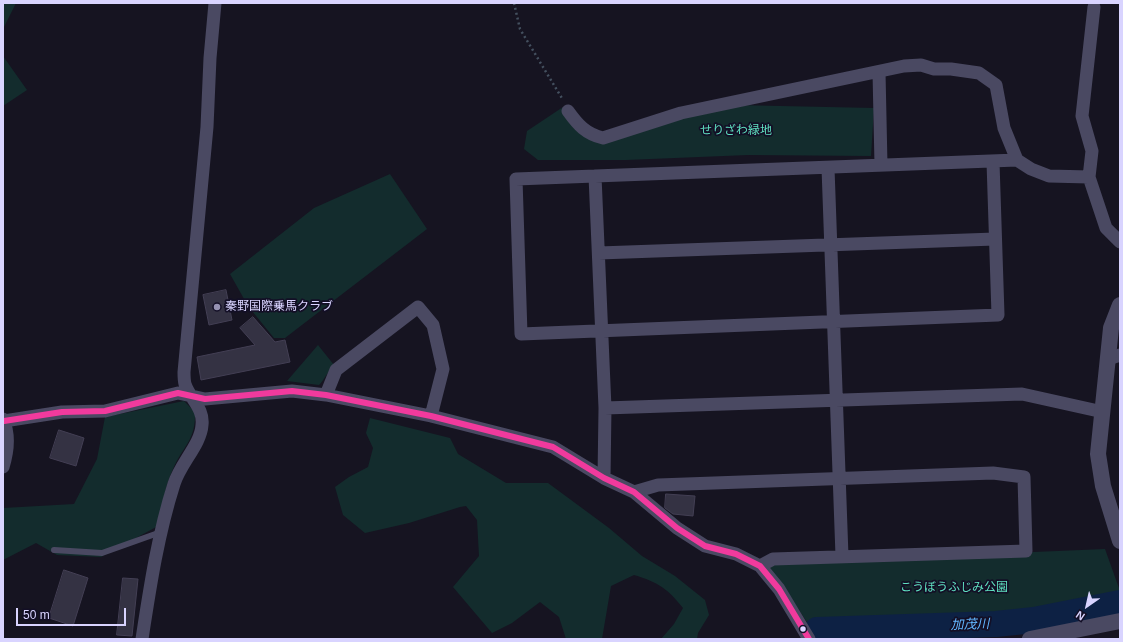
<!DOCTYPE html>
<html>
<head>
<meta charset="utf-8">
<style>
	body { margin:0 }
	#map { position:relative; width:1123px; height:642px; overflow:hidden; background:#161421; font-family:Arial,sans-serif }
	canvas { display:block }
	.frame { position:absolute; inset:0; border:4px solid #d9d4ff; pointer-events:none }
	.north { position:absolute; left:1067px; top:586px; width:40px; height:40px; -webkit-text-stroke:3px #130f26; paint-order:stroke; rotate:214deg; font-size:11px; font-weight:700; line-height:16px; text-align:center; color:#d9d4ff }
	.north::after { content:''; display:block; margin:auto; width:14px; height:18px; background:#d9d4ff; clip-path:polygon(50% 0,100% 100%,50% 72%,0 100%) }
	.scale { position:absolute; left:16px; top:608px; width:110px; height:18px; box-sizing:border-box; border:2px solid #d9d4ff; border-top:0; padding-left:5px; font-size:12px; line-height:14px; white-space:nowrap; color:#d9d4ff; -webkit-text-stroke:3px #130f26; paint-order:stroke }
</style>
</head>
<body>
<div id="map">
<canvas width="1123" height="642"></canvas>
<div class="frame"></div>
<div class="north">N</div>
<div class="scale">50 m</div>
</div>
<script>
const context = document.querySelector('canvas').getContext('2d');
context.lineJoin = 'round';
function paint(path, color) { context.fillStyle = color; context.fill(path, 'evenodd'); }
function trace(path, color, width, dash) { context.strokeStyle = color; context.lineWidth = width; context.lineCap = dash ? 'butt' : 'round'; context.setLineDash(dash || []); context.stroke(path); }
function write(font, color, halo, rows, align = 'center') {
  context.font = font + ' Arial,"Noto Sans JP",sans-serif'; context.lineWidth = 3.5; context.setLineDash([]); context.textBaseline = 'middle'; context.strokeStyle = halo; context.fillStyle = color; for (const [text, x, y, turn = 0] of rows) {
    context.save(); context.translate(x, y); context.rotate((+turn || 0) * Math.PI / 180); context.textAlign = isNaN(turn) ? turn : align; if (halo) context.strokeText(text, 0, 0); context.fillText(text, 0, 0); context.restore();
  }
}
paint(new Path2D(`
	M3,3H16L3,29Z
	M3,56L27,90L3,106Z
	M734,105L874,108L871,156L748,155L626,160H538L524,149L527,131L563,107L574,124L588,137Z
	M390,174L427,229L285,338H274L248,306L230,274L314,208Z
	M318,345L334,365C328,371 325,379 319,385L287,381Z
	M184,401L195,412C196,440 183,446 173,469C165,486 162,508 158,526L101,557L57,555L36,543L3,560V508L74,504L97,459L105,417Z
	M370,418L450,438L458,454L506,483H548L609,528L642,556L675,576L705,600L709,615L698,633L697,639H661L674,624L683,608C668,589 658,582 634,575L611,586L602,639H566L559,617L540,602L512,623L492,633L453,587L479,556L477,520L466,506L460,507L409,523L365,533L343,515L335,487L349,477L368,467L373,448L366,433Z
	M1105,549L1120,591V597C1103,601 1087,607 1070,609C983,623 895,622 808,624L781,582L768,570L773,563Z`), '#132c2d');
trace(new Path2D(`
	M817,630L996,624L1034,620L1120,603`), '#0d2144', 26);
const building = new Path2D(`
	M226,290L232,320L209,325L203,295Z
	M253,317L275,342L285,340L290,362L201,380L197,357L255,345L240,328Z
	M59,430L84,438L76,466L50,458Z
	M666,494L695,496L693,516L673,514L665,508Z
	M64,570L88,578L73,626L49,618Z
	M123,578L138,579L132,636L117,635Z`);
paint(building, '#343243');
trace(building, '#433f54', 1);
trace(new Path2D(`
	M514,3L520,29L563,100`), '#44505f', 2.5, [2, 3]);
trace(new Path2D(`
	M54,550L102,553L161,532`), '#4a4962', 6);
trace(new Path2D(`
	M1094,7L1082,116L1092,151L1089,177L1106,228L1120,242
	M879,72L881,165
	M568,111C578,125 586,134 603,138L681,113L904,66L921,65L934,69H951L979,73L996,85L1004,128L1017,160L1031,169L1049,176L1089,177
	M993,162L998,315L521,334L516,179L1017,160
	M828,168L842,556
	M595,176L605,408L604,478
	M599,253L995,239
	M1108,359L1120,355
	M326,395L336,370L418,307L433,325L443,369L431,416
	M605,408L1022,394L1103,412
	M3,419C10,435 8,451 3,467
	M4,421L62,412L105,411L178,393L205,399L292,391L326,395L431,416L553,447L604,478L634,492L677,528L705,546L736,554L760,566L779,589L809,639
	M634,492L658,485L993,473L1024,477L1026,551L773,559L760,566
	M142,639C150,587 158,534 174,484C180,464 201,444 202,425C204,408 190,399 185,384C184,380 184,375 184,372L207,127L210,58L215,3`), '#4a4962', 13);
trace(new Path2D(`
	M1120,305L1111,328L1098,454L1103,486L1120,541
	M1030,639L1120,621`), '#4a4962', 16);
trace(new Path2D(`
	M4,421L62,412L105,411L178,393L205,399L292,391L326,395L431,416L553,447L604,478L634,492L677,528L705,546L736,554L760,566L779,589L809,639`), '#f13a9d', 6);
for (const [x, y, r, color] of [
	[217,307,4,"#9591b1"],
	[803,629,3.5,"#d9d4ff"]
]) { const dot = new Path2D(); dot.arc(x, y, r, 0, 2 * Math.PI); context.fillStyle = color; context.fill(dot); trace(dot, '#130f26', 1.5); }
write('12px', '#5fe0c0', '#130f26', [
	["せりざわ緑地",736,131],
	["こうぼうふじみ公園",954,588]
]);
write('12px', '#d9d4ff', '#130f26', [
	["秦野国際乗馬クラブ",225,307]
], 'left');
write('italic 13px', '#62b6ff', '#130f26', [
	["加茂川",970,625,-2]
]);
</script>
</body>
</html>
